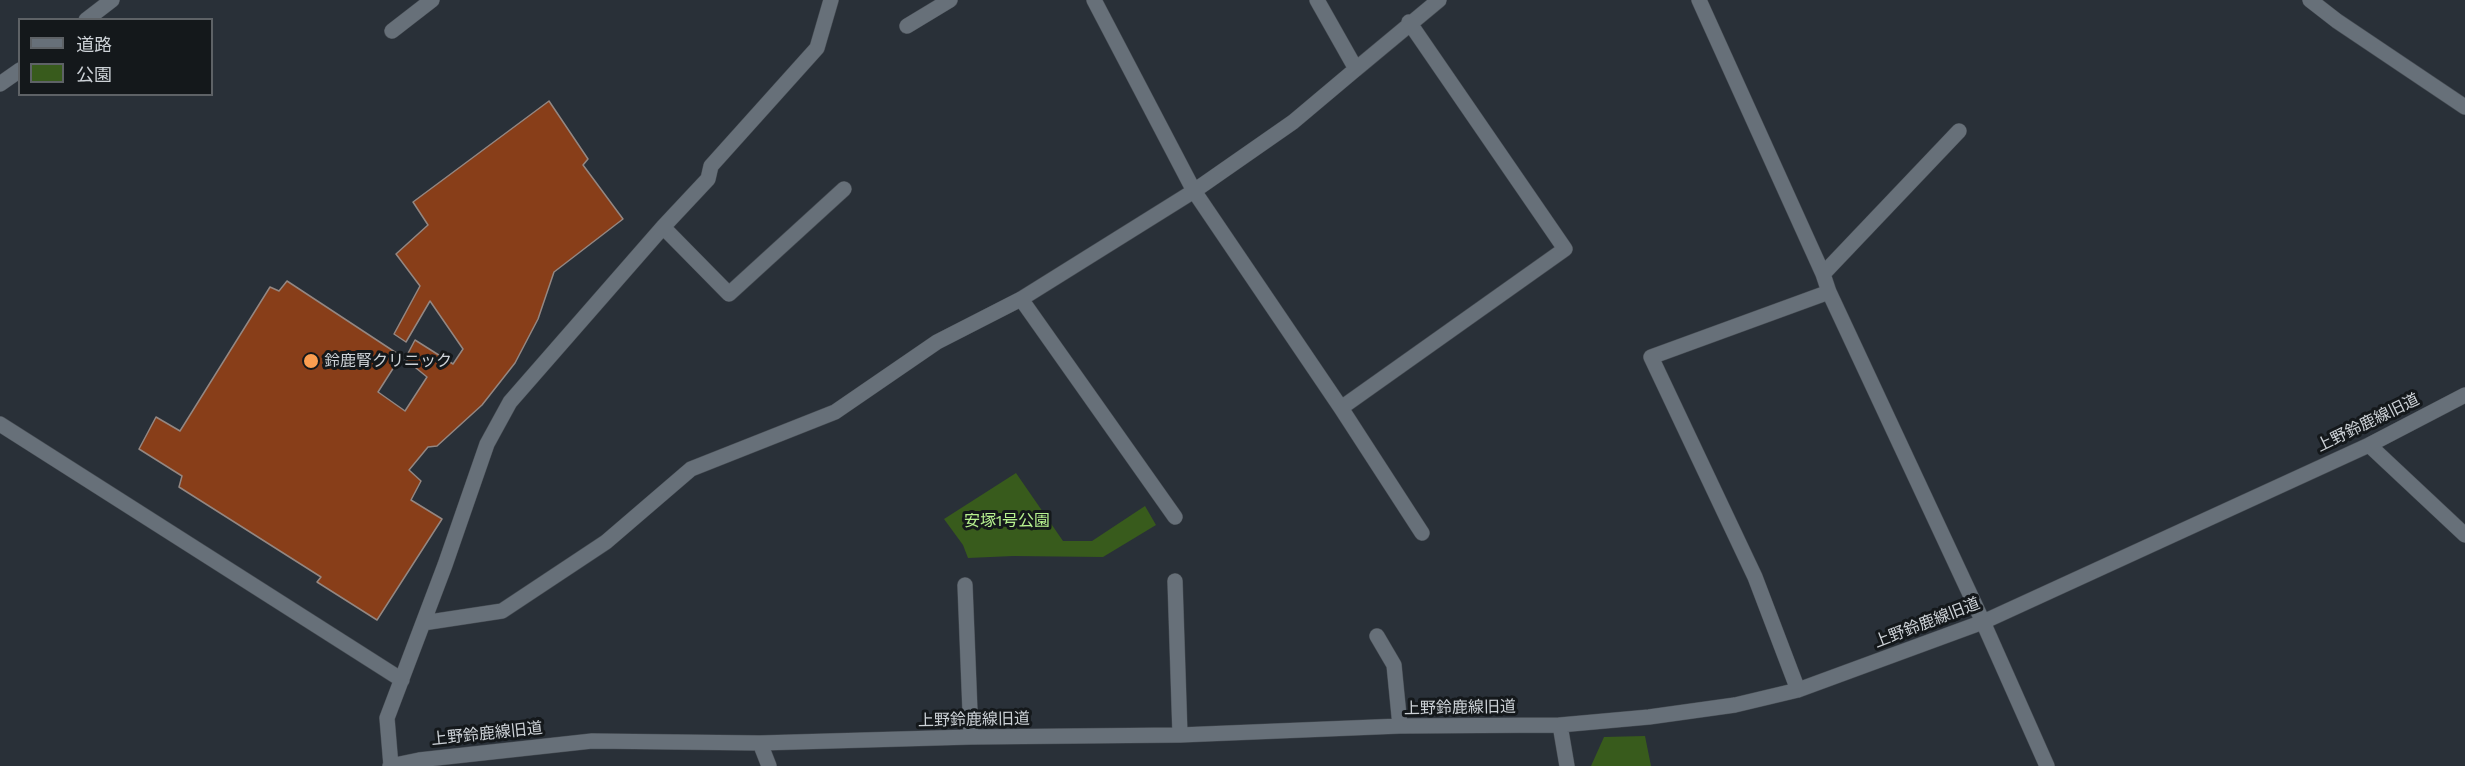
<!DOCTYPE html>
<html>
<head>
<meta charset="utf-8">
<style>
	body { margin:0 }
	#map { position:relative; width:2465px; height:766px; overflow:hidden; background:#293038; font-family:"Work Sans","Noto Sans JP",sans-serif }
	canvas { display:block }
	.legend { position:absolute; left:18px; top:18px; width:195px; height:78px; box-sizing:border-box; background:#14181b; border:2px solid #5e6266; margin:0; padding:8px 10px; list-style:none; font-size:18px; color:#cdd2d7 }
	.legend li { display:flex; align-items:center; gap:12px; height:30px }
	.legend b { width:30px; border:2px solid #5e6266 }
</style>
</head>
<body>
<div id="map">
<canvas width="2465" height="766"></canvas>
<ul class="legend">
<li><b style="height:8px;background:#677079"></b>道路</li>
<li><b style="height:16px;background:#385b1c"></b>公園</li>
</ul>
</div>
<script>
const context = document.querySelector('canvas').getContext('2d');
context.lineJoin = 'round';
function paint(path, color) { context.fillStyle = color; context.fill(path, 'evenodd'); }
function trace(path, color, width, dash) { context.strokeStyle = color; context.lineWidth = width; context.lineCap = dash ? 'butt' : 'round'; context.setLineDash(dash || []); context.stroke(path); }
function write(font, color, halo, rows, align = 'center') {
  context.font = font + ' "Work Sans","Noto Sans JP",sans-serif'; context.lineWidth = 6; context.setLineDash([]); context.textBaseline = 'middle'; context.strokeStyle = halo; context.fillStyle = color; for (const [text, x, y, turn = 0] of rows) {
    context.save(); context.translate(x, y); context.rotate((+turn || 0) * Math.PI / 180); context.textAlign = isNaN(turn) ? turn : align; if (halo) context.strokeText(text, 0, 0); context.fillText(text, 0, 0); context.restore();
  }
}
paint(new Path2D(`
	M1016,473L1063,541H1092L1145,506L1156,525L1103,557L1013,556L968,558L963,545L944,519Z
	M1645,736L1651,766H1591L1604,737Z`), '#385b1c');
const building = new Path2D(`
	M549,101L588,159L583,165L623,219L554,272L538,319L515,363L482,405L437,446L428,447L409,470L421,481L411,500L442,519L377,620L317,582L321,577L179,487L182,476L139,449L156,417L180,431L270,287L279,291L287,281L401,356L378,392L405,411L427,377L405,359L415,340L453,364L463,349L430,301L406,342L394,334L420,286L396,254L428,225L413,202Z`);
paint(building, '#883e19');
trace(building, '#948782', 1.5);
const minor = new Path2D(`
	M1094,0L1194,191L1341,408L1422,533
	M1317,0L1356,69L1439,0
	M1699,0L1823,274L1829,292L1983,622L2047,766
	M2310,0L2337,21L2465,107
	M86,20L112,0
	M907,26L950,0
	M392,31L432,0
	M0,84L20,70
	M663,227L729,294L844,189
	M1823,274L1959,131
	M1021,299L1175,517
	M1341,408L1565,249L1409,22
	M0,424L402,680
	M2369,445L2465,535
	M1175,581L1180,735
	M965,585L971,737
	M423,623L502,611L606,542L691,469L835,412L937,342L1021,299L1194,191L1293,122L1356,69
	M1377,636L1394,665L1400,726
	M1798,690L1755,577L1651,357L1829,292
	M1560,725L1567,766
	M760,743L769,766
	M390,766L419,760L592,741L760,743L971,737L1180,735L1400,726L1560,725L1649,717L1735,705L1798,690L1983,622L2369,445L2465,395
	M391,766L387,718L445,565L487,444L510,402L663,227L708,179L711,166L817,48L831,0`);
trace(minor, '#464c53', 16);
trace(minor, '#677079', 15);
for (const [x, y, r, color] of [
	[311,361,8,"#fb9e50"]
]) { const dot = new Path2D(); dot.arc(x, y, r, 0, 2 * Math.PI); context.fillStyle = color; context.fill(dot); trace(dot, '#14181b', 2); }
write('16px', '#cdd2d7', '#14181b', [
	["鈴鹿腎クリニック",324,361]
], 'left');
write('16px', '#cdd2d7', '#14181b', [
	["上野鈴鹿線旧道",2368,423,-26],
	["上野鈴鹿線旧道",1927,623,-21],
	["上野鈴鹿線旧道",1460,708,-1],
	["上野鈴鹿線旧道",974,720,-1],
	["上野鈴鹿線旧道",487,734,-6]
]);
write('16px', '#b7f28f', '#14181b', [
	["安塚1号公園",1007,521]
]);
</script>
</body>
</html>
